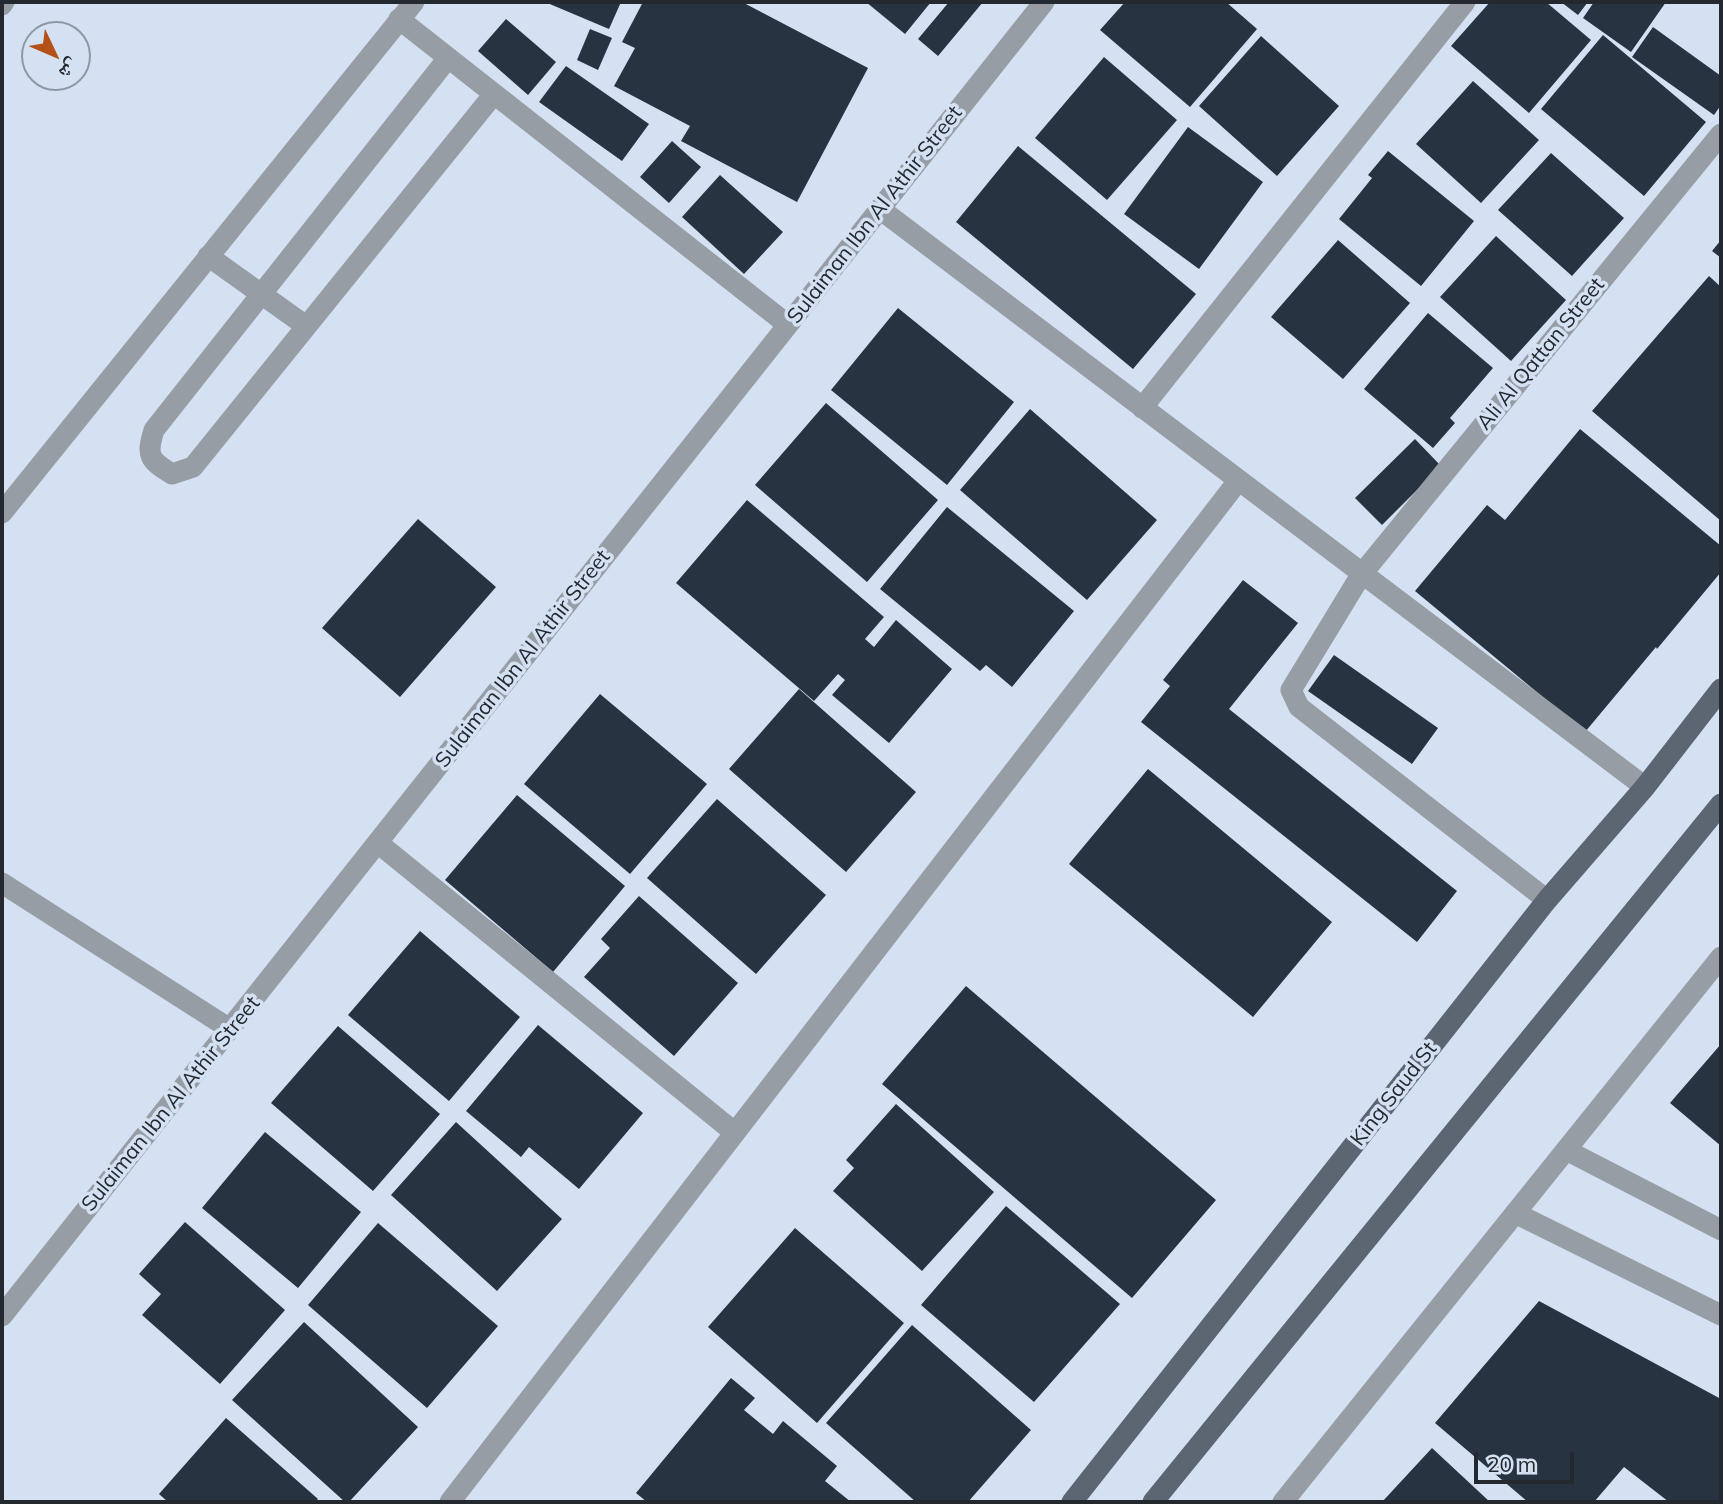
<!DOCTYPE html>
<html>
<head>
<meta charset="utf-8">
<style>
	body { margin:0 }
	#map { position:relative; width:1723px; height:1504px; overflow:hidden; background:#d3e1f3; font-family:Mulish,"Noto Naskh Arabic",sans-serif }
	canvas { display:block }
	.frame { position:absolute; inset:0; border:4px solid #242930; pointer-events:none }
	.north { position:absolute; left:21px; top:21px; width:70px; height:70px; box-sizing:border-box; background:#d3e1f3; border:2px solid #8d97a5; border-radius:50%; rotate:134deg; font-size:19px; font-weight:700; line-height:28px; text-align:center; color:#242930 }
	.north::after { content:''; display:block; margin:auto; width:24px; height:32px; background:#b45118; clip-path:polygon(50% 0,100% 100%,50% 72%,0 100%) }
	.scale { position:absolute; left:1474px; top:1452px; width:100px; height:32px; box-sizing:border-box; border:4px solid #242930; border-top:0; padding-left:9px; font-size:21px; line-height:24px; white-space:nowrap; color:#242930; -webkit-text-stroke:5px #d3e1f3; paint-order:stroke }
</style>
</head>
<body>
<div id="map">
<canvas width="1723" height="1504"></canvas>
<div class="frame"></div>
<div class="north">ش</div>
<div class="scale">20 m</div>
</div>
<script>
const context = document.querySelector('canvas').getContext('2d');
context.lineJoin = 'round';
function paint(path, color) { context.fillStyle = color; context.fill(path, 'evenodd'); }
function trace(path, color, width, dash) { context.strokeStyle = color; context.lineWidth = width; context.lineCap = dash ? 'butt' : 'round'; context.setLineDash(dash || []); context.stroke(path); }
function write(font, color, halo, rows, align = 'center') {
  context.font = font + ' Mulish,sans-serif'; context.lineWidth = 7; context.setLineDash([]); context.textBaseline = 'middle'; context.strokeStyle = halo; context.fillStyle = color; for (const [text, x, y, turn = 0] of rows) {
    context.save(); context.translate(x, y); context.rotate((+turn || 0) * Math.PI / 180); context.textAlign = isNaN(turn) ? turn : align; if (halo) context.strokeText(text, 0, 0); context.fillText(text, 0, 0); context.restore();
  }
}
paint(new Path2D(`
	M545,2H621L609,29Z
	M643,2H742L868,68L797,202L681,141L690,126L614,86L635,48L622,42Z
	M866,2H931L905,34Z
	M949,2H983L938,56L918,39Z
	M1125,2H1226L1257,29L1190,107L1100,30Z
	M1490,2H1546L1591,40L1529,113L1451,46Z
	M1561,2H1588L1578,15Z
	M1594,2H1666L1631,52L1583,18Z
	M506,19L556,62L528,95L478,51Z
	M1653,27L1721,76V105L1714,115L1632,57Z
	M590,29L612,38L598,70L577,60Z
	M1603,35L1706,122L1644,196L1541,109Z
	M1261,36L1339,106L1277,176L1199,106Z
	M1104,57L1177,120L1107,200L1035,138Z
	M566,66L649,124L622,161L539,102Z
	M1473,81L1539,140L1481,203L1416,144Z
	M1188,127L1263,182L1199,269L1124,214Z
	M672,141L701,167L669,203L640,177Z
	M1018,146L1196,294L1133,369L956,222Z
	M1388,151L1474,221L1421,286L1339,219L1372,178L1368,175Z
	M1551,153L1624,218L1572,276L1498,210Z
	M720,175L783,232L744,274L682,217Z
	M1496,236L1566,300L1511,361L1440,297Z
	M1338,240L1410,303L1343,379L1271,317Z
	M1721,240V258L1712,251Z
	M1709,276L1721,287V521L1592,411Z
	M898,308L1014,402L947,485L831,390Z
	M1428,313L1493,368L1450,418L1455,423L1433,448L1364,389Z
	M826,403L938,500L867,582L755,485Z
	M1030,409L1157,520L1087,600L960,490Z
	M1580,429L1721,546V572L1657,649L1656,647L1585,732L1415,591L1487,505L1505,520Z
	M1415,439L1441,466L1382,525L1355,498Z
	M747,500L884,617L865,639L874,647L896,620L952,669L889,743L832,695L845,680L838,674L814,701L676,583Z
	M947,507L1074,611L1012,687L986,665L980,671L880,589Z
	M418,519L496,587L400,697L322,628Z
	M1243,580L1298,623L1229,709L1457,891L1417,942L1141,722L1170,686L1163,680Z
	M1334,655L1438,728L1412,764L1308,691Z
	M799,689L916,792L846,872L729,769Z
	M600,694L707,784L630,874L524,784Z
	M1148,769L1332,922L1253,1017L1069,864Z
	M517,795L625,886L553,972L445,880Z
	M717,799L826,895L756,974L647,878Z
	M639,896L738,983L674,1056L584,977L610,948L601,939Z
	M420,931L520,1017L449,1101L348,1015Z
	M966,986L1216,1200L1132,1298L882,1084Z
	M538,1025L643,1113L579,1189L529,1147L521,1157L466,1111Z
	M338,1026L440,1114L373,1191L271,1103Z
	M1721,1044V1146L1670,1103Z
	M896,1104L994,1192L922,1271L833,1191L854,1168L846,1160Z
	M456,1122L562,1219L497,1291L391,1195Z
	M265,1132L361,1212L298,1288L202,1208Z
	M1006,1206L1120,1304L1034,1402L921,1305Z
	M185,1222L285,1310L220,1384L142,1315L161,1294L139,1274Z
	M378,1223L498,1326L427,1408L308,1305Z
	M795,1228L904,1323L817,1423L708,1327Z
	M1539,1301L1721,1399V1502H1669L1624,1467L1594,1502H1528L1435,1423Z
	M304,1322L418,1427L349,1502H345L232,1400Z
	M912,1325L1031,1430L968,1502H916L826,1423Z
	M731,1378L755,1398L744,1410L773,1434L783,1421L837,1466L825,1481L851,1502H647L636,1493Z
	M226,1418L318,1499L315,1502H168L159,1494Z
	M1432,1448L1490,1502H1382Z`), '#283341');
trace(new Path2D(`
	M2,5L4,2
	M399,19L788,325
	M448,58L154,430C146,456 149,460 172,474L193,467L494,94
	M880,209L1645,787
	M208,256L306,326
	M1142,408L1465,2
	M2,513L414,2
	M378,843L734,1132
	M2,883L230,1029
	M1547,900L1299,707L1291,690L1361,575L1721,134
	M1566,1150L1721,1230
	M1515,1213L1721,1315
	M2,1316L1044,2
	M450,1502L1238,481
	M1283,1502L1721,957`), '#979da5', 21);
trace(new Path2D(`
	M1072,1502L1547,900L1645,787L1721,689
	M1153,1502L1721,804`), '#5c6673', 21);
write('21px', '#242930', '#d3e1f3', [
	["Sulaiman Ibn Al Athir Street",875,215,-52],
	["Ali Al Qattan Street",1541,354,-51],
	["Sulaiman Ibn Al Athir Street",523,659,-52],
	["King Saud St",1394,1094,-52],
	["Sulaiman Ibn Al Athir Street",171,1104,-51]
]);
</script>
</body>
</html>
